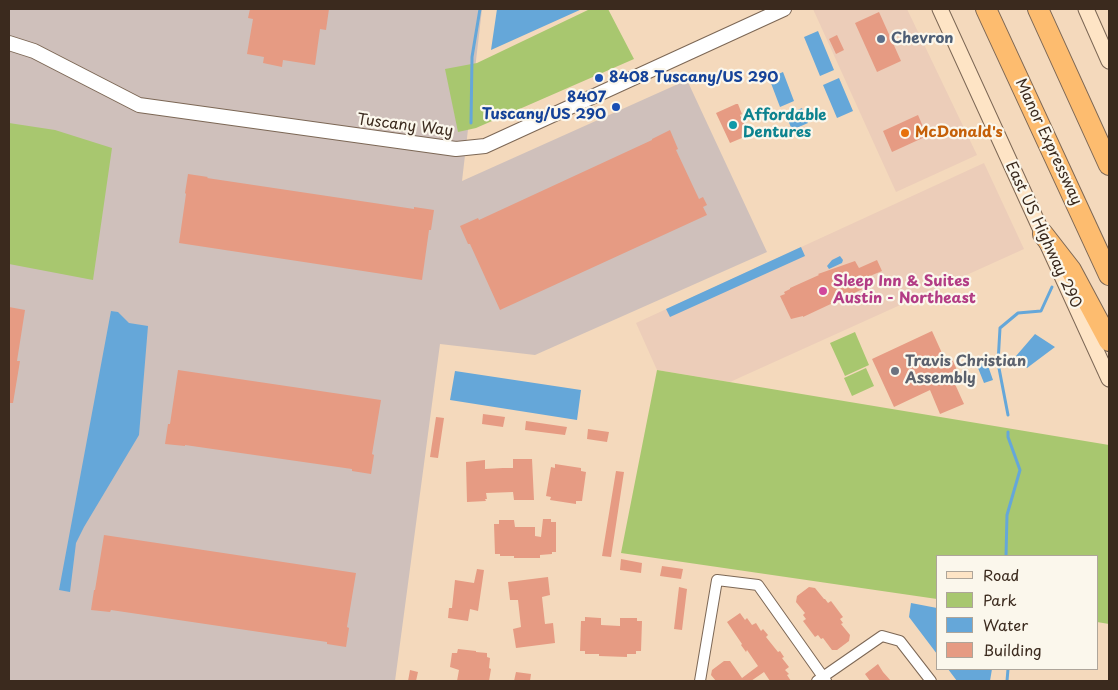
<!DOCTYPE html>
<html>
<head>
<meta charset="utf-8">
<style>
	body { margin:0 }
	#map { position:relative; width:1118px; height:690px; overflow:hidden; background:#f4d9bc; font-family:"Playpen Sans",sans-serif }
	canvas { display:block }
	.frame { position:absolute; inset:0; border:10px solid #3b2a1e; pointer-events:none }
	.legend { position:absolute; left:936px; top:555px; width:162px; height:115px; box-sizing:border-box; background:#fbf7ec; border:1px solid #aea59a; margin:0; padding:6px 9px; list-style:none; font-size:15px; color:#3b2a1e }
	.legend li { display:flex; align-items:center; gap:10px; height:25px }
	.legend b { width:25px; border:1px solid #aea59a }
</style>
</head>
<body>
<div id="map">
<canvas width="1118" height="690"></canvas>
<div class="frame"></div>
<ul class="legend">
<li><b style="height:6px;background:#fee4c5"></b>Road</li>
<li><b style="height:14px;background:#a8c76f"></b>Park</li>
<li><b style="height:14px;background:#65a7d9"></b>Water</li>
<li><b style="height:14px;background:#e69b83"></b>Building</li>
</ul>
</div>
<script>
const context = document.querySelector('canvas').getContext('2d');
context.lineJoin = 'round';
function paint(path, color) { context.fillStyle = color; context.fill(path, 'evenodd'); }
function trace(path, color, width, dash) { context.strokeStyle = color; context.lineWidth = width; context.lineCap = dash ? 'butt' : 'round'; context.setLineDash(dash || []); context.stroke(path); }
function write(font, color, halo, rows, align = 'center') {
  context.font = font + ' "Playpen Sans",sans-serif'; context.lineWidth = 4.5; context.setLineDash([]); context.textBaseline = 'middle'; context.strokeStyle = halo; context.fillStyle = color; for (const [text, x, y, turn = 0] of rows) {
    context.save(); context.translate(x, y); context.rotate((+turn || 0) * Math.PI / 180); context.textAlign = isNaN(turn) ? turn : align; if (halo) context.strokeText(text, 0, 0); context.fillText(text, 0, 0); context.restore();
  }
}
paint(new Path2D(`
	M813,9H907L977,155L896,192Z
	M984,163L1024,249L730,382L657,370L636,323Z`), '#eccdb9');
paint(new Path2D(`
	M9,9H482L462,181L687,80L767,252L535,355L440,344L395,681H9Z`), '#cfc0bb');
paint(new Path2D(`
	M590,9H608L634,59L476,128L458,132L445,69L477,63Z
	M9,123L55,130L112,148L93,280L9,264Z
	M855,332L869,365L845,376L830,343Z
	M866,368L874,386L852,396L844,378Z
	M657,370L1109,445V624L1097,622V556H937V599L621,553Z`), '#a8c76f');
paint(new Path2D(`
	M497,9H582L491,50Z
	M818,31L834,70L820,76L804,37Z
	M783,72L794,101L780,107L769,78Z
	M839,78L853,111L837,118L823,85Z
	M802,108L808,123L792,130L786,115Z
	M801,247L805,256L670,317L666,309Z
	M840,256L843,260L842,263L829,269L827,266L832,260Z
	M111,311L118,312L129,323L148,326L139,435L84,527L76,543L70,592L59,590Z
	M1035,334L1055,347L1027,368L1016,356Z
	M986,360L993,380L984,383L976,363Z
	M455,371L581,390L577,420L450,400Z
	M911,603L937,608V654L909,617Z
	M948,669H992L990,681H957Z`), '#65a7d9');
trace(new Path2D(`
	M471,123L472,57L480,9
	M1008,415L998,363L1000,328L1018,313L1041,311L1052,287
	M1006,556L1007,515L1020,470L1008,437V432
	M1007,681L1008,669`), '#65a7d9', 3);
paint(new Path2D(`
	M250,9H329L326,30L320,29L315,65L283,60L282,67L263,63L264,57L247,54L253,19L248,18Z
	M879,12L901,61L877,72L855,23Z
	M837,35L844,50L836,54L829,39Z
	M736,104H738L742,114L740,115L749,135L730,143L716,113Z
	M918,115L927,136L892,152L883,131Z
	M670,130L678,149L676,150L699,199L703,197L707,205L703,207L707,215L500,310L470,244H468L460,226L478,218L479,220L652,140V139Z
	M188,174L208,177L207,178L414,209V207L434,210L431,230H429L422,280L179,243L186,194L185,193Z
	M877,260L882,271L865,278L867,287L803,317V316L791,319L780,296L785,294L784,292L790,289V288L819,275L818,274L855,261L859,268Z
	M9,307L25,310L17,361H20L13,403H9Z
	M932,331L946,362L952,359L957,370L950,373L964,404L940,414L930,390L894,407L872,359Z
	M178,370L381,400L372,454L374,455L371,474L352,471V469L185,445V446L165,444L168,424H170Z
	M483,414L505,417L503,427L482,424Z
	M436,417L444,418L438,458L430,457Z
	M526,421L567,427L565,435L525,430Z
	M588,429L609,432L607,442L587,439Z
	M513,459H532L534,500H514L513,492L486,493L487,499H485L486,501L467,502L466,462L485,460V469L503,468H513Z
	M555,464L581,468V471L586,472L582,501H576V504L550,500L551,497L546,496L551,467L555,468Z
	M616,471L624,472L611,557L602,556Z
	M543,519H551V522H556V552H552V554L540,555V558H514V556H500V554H495L494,524H499V520H514L515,527H535V536L541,537Z
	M104,535L356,573L347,627L349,628L346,647L327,644V642L111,610L110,612L91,610L94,590H95Z
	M621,559L642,563L641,573L620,570Z
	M662,566L683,569L681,579L660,576Z
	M477,569L484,570L478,611L470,609L468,621L448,618L449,608H452L455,580L474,583Z
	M548,577L550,595L542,597L545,624L553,623L555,643L516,648L513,629L521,627L518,600H510L508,582Z
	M679,587L687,589L682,630L674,629Z
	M809,587L815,588L824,599H825L828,603L831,601L843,617L840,619L843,623L841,624L850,635L849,641L837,650H832L823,638L821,639L818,635L815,637L803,621L806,619L803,615L805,613L796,602L797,596Z
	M740,613L745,620L747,618L752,625L756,623L761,631L763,629L768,635L766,637L778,652L780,651L784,657L782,658L789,667L785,670L789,674L787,675L791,681H770L764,672L751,681H716L711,675L712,670L724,661H730L742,678L758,666L747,650L746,652L741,645L742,644L727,622Z
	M585,617L600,618H601V625L620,626V618H637V621H642L641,651H636V654H627V657L599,656V654H585V651H580L581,621H585Z
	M458,649L476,651V652L487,653V657L490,658L489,668L491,669L489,681H457L459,670L450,667L452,653H457Z
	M878,664L883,672L891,681H870L865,674Z
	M410,670L418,672L416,681H408Z
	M516,672L531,674L530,681H514Z`), '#e69b83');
const minor = new Path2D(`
	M700,681L717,580L758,585L826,681
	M817,681L882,636L900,641L931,681`);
const tertiary = new Path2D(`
	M9,43L34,51L139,105L456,149L485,146L784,9`);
const secondary = new Path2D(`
	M940,9L1109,379
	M1086,9L1109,61`);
const motorway = new Path2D(`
	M986,9L1109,275
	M1038,9L1109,165
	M1043,234L1071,270L1109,341`);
trace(minor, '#7c6755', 12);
trace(tertiary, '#7c6755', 16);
trace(secondary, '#7c6755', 17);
trace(motorway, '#7c6755', 22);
trace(minor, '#fff', 10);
trace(tertiary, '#fff', 14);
trace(secondary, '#fee4c5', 15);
trace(motorway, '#fdbc6f', 20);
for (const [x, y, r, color] of [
	[881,39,5,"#5c6f8a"],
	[599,78,5,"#1a4fb4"],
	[616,107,5,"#1a4fb4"],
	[733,125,5,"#0f9aa8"],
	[905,133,5,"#e8710a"],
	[823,291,5,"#d1479c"],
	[895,371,5,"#6b7280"]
]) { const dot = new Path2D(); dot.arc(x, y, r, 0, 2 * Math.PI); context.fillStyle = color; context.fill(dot); trace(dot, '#fbf7ec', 2); }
write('bold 15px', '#4e5e75', '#fbf7ec', [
	["Chevron",891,39]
], 'left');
write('bold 15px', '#164399', '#fbf7ec', [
	["8408 Tuscany/US 290",609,78],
	["8407",606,98,"right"],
	["Tuscany/US 290",606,115,"right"]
], 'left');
write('bold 15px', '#0d838f', '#fbf7ec', [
	["Affordable",743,116],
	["Dentures",743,133]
], 'left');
write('15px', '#3b2a1e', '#fbf7ec', [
	["Tuscany Way",405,126,7],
	["Manor Expressway",1048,142,65],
	["East US Highway 290",1043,235,65]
]);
write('bold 15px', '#c56008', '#fbf7ec', [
	["McDonald's",915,133]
], 'left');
write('bold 15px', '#b23c85', '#fbf7ec', [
	["Sleep Inn & Suites",833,282],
	["Austin - Northeast",833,299]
], 'left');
write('bold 15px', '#5b616d', '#fbf7ec', [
	["Travis Christian",905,362],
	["Assembly",905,379]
], 'left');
</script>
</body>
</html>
